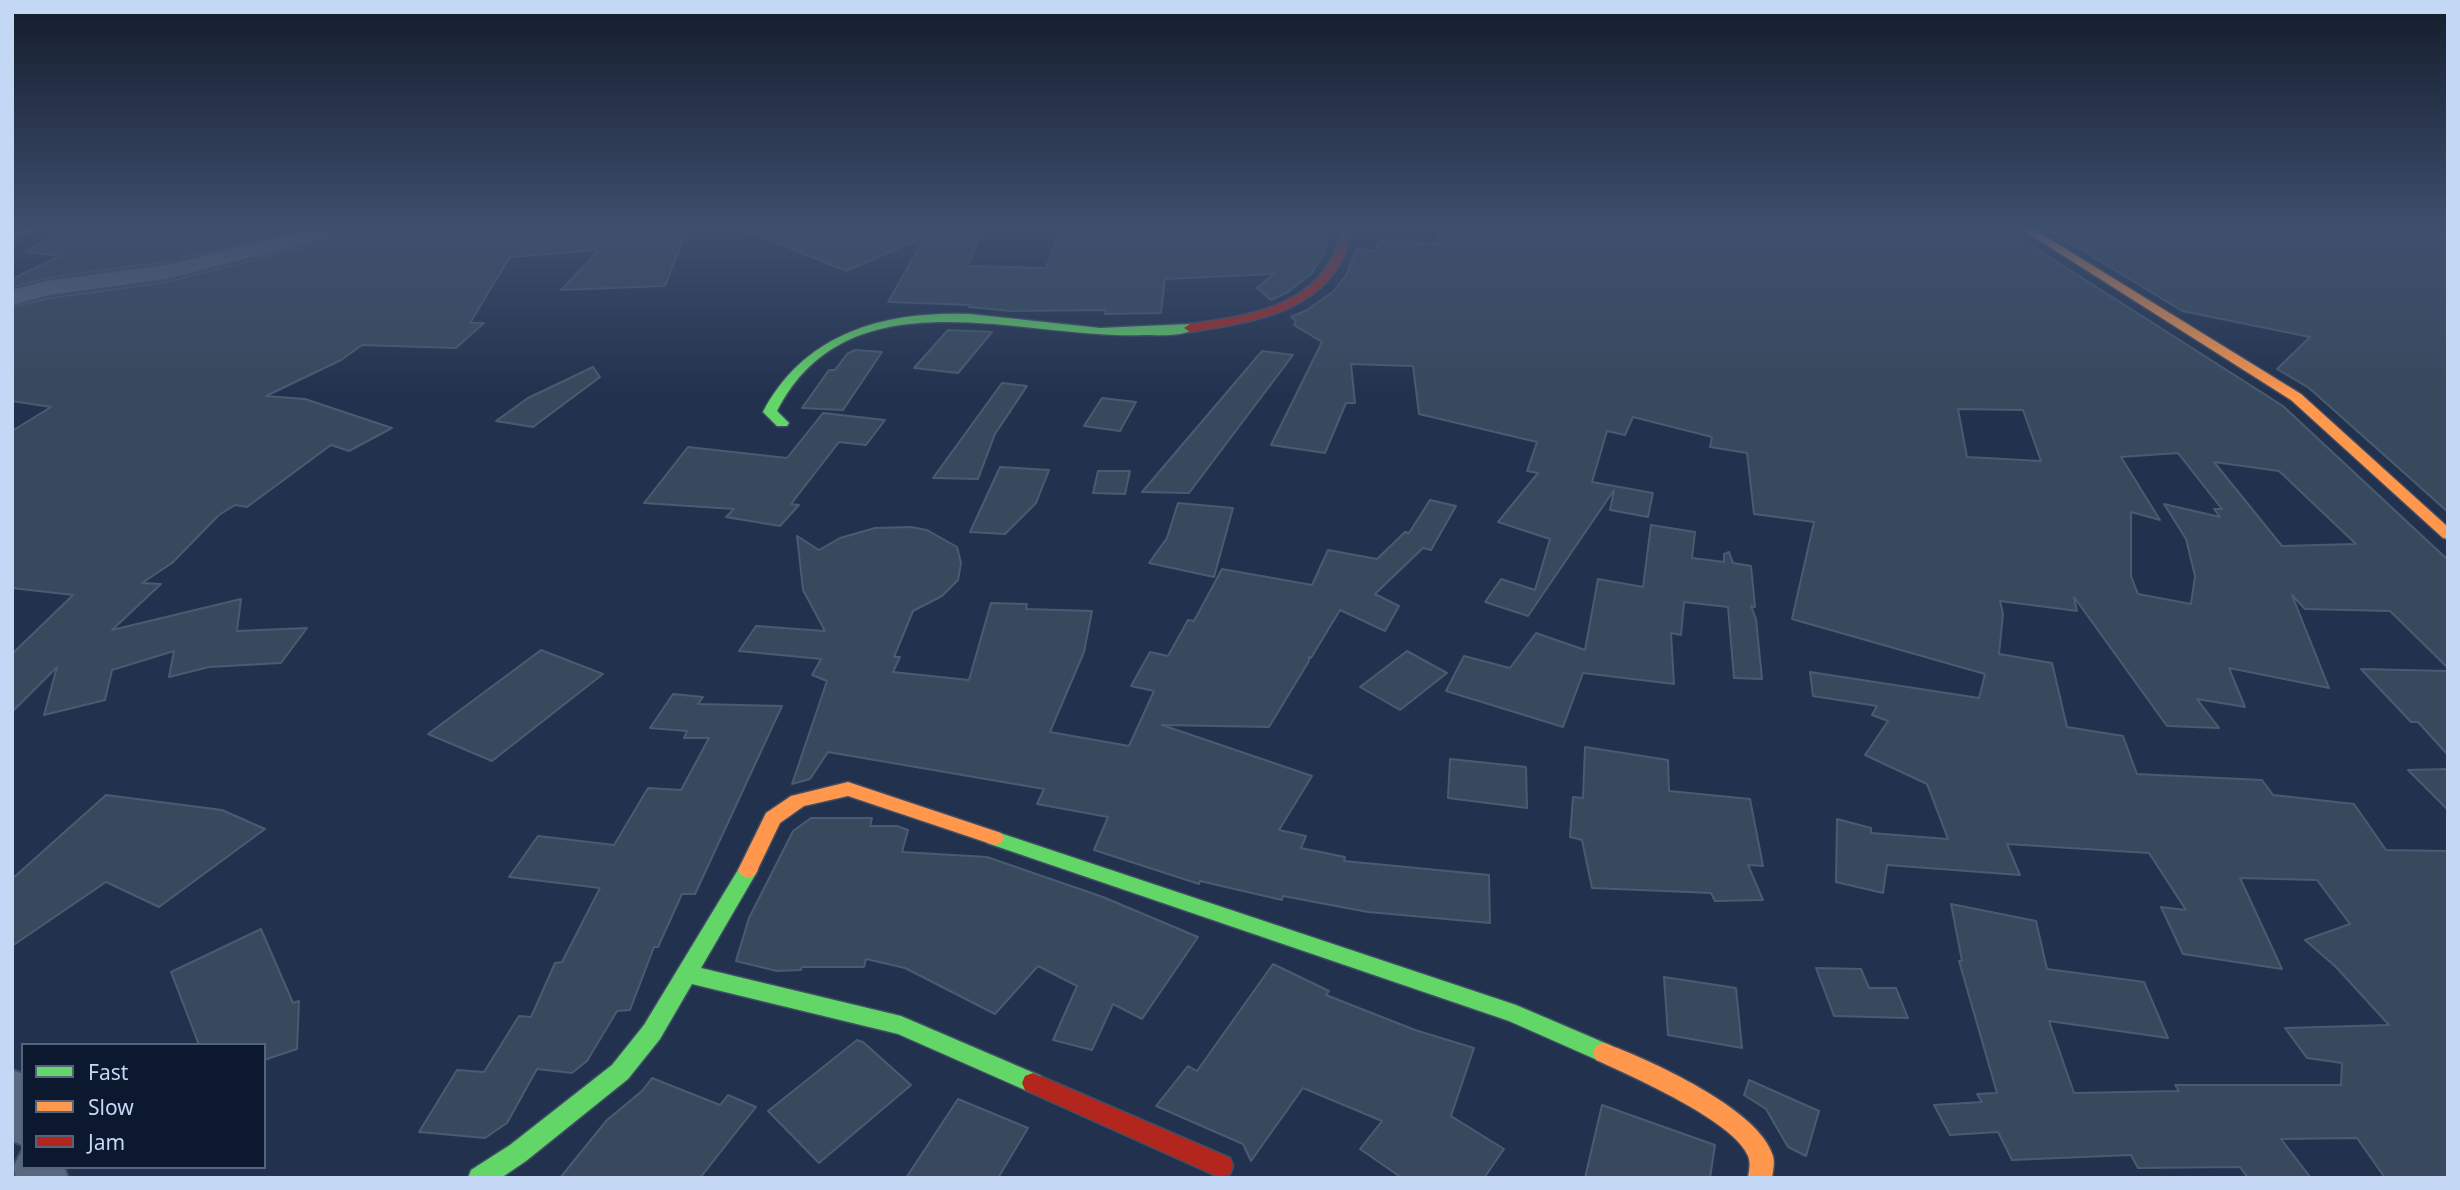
<!DOCTYPE html>
<html>
<head>
<meta charset="utf-8">
<style>
	body { margin:0 }
	#map { position:relative; width:2460px; height:1190px; overflow:hidden; background:#22324e; font-family:"Noto Sans",sans-serif }
	canvas { display:block }
	.frame { position:absolute; inset:0; border:14px solid #c4d7f5; pointer-events:none }
	.legend { position:absolute; left:21px; top:1043px; width:245px; height:126px; box-sizing:border-box; background:#0b182e; border:2px solid #55647e; margin:0; padding:9px 12px; list-style:none; font-size:21px; color:#c4d7f5 }
	.legend li { display:flex; align-items:center; gap:14px; height:35px }
	.legend b { width:35px; border:2px solid #55647e }
</style>
</head>
<body>
<div id="map">
<canvas width="2460" height="1190"></canvas>
<div class="frame"></div>
<ul class="legend">
<li><b style="height:9px;background:#63d668"></b>Fast</li>
<li><b style="height:9px;background:#ff974d"></b>Slow</li>
<li><b style="height:9px;background:#b3261e"></b>Jam</li>
</ul>
</div>
<script>
const context = document.querySelector('canvas').getContext('2d');
context.lineJoin = 'round';
function paint(path, color) { context.fillStyle = color; context.fill(path, 'evenodd'); }
function trace(path, color, width, dash) { context.strokeStyle = color; context.lineWidth = width; context.lineCap = dash ? 'butt' : 'round'; context.setLineDash(dash || []); context.stroke(path); }
const building = new Path2D(`
	M68,230H297L165,262L47,278L12,287V279L60,256L24,252Z
	M345,230H434L433,234L467,230H687L665,286L561,290L599,250L510,257L470,323H484L456,348L362,345L341,360L266,396L305,399L392,428L349,451L331,445L247,507L235,505L219,515L172,563L142,583L161,584L112,630L241,599L237,631L307,628L281,663L209,667L169,677L174,651L112,670L105,700L44,715L57,667L12,712V654L73,595L12,588V431L51,407L12,401V307L50,298L167,282L340,238Z
	M746,230H982L968,266L1046,268L1057,240H1062L1063,230H1331L1322,257L1311,274L1288,292L1271,300L1257,288L1274,274L1165,279L1161,313L1105,314L1106,310L1011,311L969,307L971,305L888,302L925,237L846,271Z
	M1477,230L1536,235L1538,230H2012L2018,237L2283,406L2448,560V668L2390,611L2305,609L2292,595L2329,688L2229,668L2245,707L2197,699L2219,728L2167,726L2074,597L2077,611L2000,601L2003,614L1999,654L2052,663L2067,727L2123,736L2137,774L2262,780L2273,795L2354,804L2386,850L2448,851V1178H2385L2357,1138L2281,1139L2311,1178H2248L2240,1167L2138,1168L2131,1155L2012,1160L1998,1132L1950,1135L1934,1105L1982,1102L1977,1094L1997,1093L1959,961H1962L1951,904L2036,921L2047,969L2144,982L2168,1038L2049,1021L2074,1093L2179,1091L2175,1085H2341L2342,1063L2307,1058L2285,1028L2389,1025L2336,967L2305,940L2350,924L2317,880L2240,878L2282,969L2183,954L2161,907L2186,910L2149,853L2007,844L2020,875L1887,865L1883,893L1836,882L1837,819L1871,828V833L1948,839L1927,784L1865,755L1888,721L1872,715L1877,706L1813,696L1810,672L1979,698L1985,674L1792,619L1814,522L1754,514L1747,453L1710,447L1712,437L1633,417L1625,435L1607,431L1592,482L1653,493L1648,517L1610,510L1614,490L1528,616L1485,602L1501,579L1535,590L1550,539L1498,522L1538,473L1527,471L1537,442L1419,414L1413,366L1351,364L1355,403H1346L1325,453L1271,445L1322,342L1294,325L1296,321L1291,317L1307,310L1334,291L1346,275L1357,249L1375,251L1380,240L1439,244L1438,235L1475,236ZM1958,409L2023,410L2041,461L1967,457ZM2178,453L2222,509H2214L2220,517L2164,504L2186,539L2195,576L2191,604L2138,594L2131,576V512L2160,520L2121,457ZM2214,462L2279,471L2356,544L2282,546Z
	M2049,230H2437L2448,233V512L2309,388L2277,369L2310,337L2182,311Z
	M948,330L992,332L958,373L914,368Z
	M855,350L882,352L843,410L802,408L829,370H835L847,354Z
	M1262,351L1293,355L1189,493L1142,492Z
	M593,367L600,377L533,427L496,421L528,398Z
	M1002,383L1027,386L995,434L978,479L933,478Z
	M1102,398L1136,402L1120,431L1084,426Z
	M823,413L885,420L866,445L839,442L791,504L799,505L780,526L726,517L734,509L644,503L688,447L787,458Z
	M1000,467L1049,470L1036,503L1005,534L970,532Z
	M1098,471H1130L1125,494L1093,493Z
	M1430,500L1456,506L1431,550L1423,548L1375,594L1399,606L1385,631L1340,610L1311,658L1309,657V661L1269,727L1162,725L1312,776L1279,830L1306,836L1301,848L1345,857L1344,861L1489,875L1490,923L1368,912L1283,896L1282,900L1200,881L1199,884L1094,850L1108,817L1037,804L1044,789L828,752L810,779L792,784L827,681L812,675L821,659L739,651L756,626L825,631L803,590L797,536L819,550L840,538L875,528L911,527L927,530L957,547L961,563L958,580L942,596L913,611L894,657H900L893,672L969,680L991,603L1027,604L1026,609L1092,611L1084,652L1050,732L1129,746L1154,691L1131,686L1150,652L1168,656L1188,620L1194,621L1222,569L1312,585L1328,550L1377,559L1405,532L1409,533Z
	M1178,503L1233,508L1214,577L1149,563L1167,538Z
	M1651,525L1695,532L1692,558L1724,562V554L1729,552L1733,563L1751,566L1755,607L1751,606L1756,619L1762,679L1734,678L1728,607L1684,602L1681,635L1671,633L1674,684L1583,673L1563,727L1446,691L1464,656L1510,668L1536,633L1585,650L1598,579L1643,587Z
	M541,650L603,674L492,761L428,734Z
	M1407,651L1447,673L1400,710L1360,687Z
	M2361,669L2448,671V755L2418,722H2411Z
	M673,694L703,697L698,704L782,706L695,894H682L658,947H654L630,1010L617,1011L587,1061L572,1073L537,1069L507,1123L485,1138L419,1132L457,1070L484,1072L519,1016L531,1017L555,963L562,962L600,888L509,877L538,836L614,845L648,788L681,790L709,738H684L687,731L650,728Z
	M1585,747L1668,760L1669,791L1750,799L1763,866L1748,865L1763,900L1715,901L1711,893L1592,888L1582,840L1570,837L1573,797L1583,798Z
	M1450,759L1526,767L1527,808L1448,798Z
	M2448,769V810L2408,770Z
	M106,795L222,810L265,829L159,907L106,882L12,946V879Z
	M811,818H872L870,826H897L908,830L902,852L987,857L1103,897L1198,937L1142,1019L1113,1004L1092,1050L1053,1040L1077,986L1038,966L995,1014L905,968L866,959L864,967H802L801,970L777,971L736,961L749,918L793,831Z
	M261,929L293,1003L299,1001L297,1049L264,1060V1045H199L171,972Z
	M1273,964L1329,991L1326,995L1415,1030L1474,1048L1451,1116L1504,1149L1484,1178H1402L1360,1149L1382,1121L1303,1088L1251,1161L1243,1144L1156,1106L1188,1066L1197,1071Z
	M1816,968L1861,969L1869,988H1896L1908,1018L1834,1016Z
	M1664,977L1736,988L1742,1048L1668,1035Z
	M857,1040L863,1042L911,1085L819,1163L768,1111Z
	M652,1078L720,1105L728,1095L756,1107L700,1178H560L607,1120L642,1091Z
	M1749,1080L1819,1111L1806,1156L1788,1147L1766,1109L1744,1095Z
	M958,1099L1028,1128L998,1178H906Z
	M1602,1105L1715,1145L1710,1178H1585Z`);
paint(building, '#38495d');
trace(building, '#485c71', 2);
const street = new Path2D(`
	M306,230H342L339,235L166,279L49,295L12,305V290L47,281L166,265Z
	M12,1070L23,1074V1145L12,1141Z
	M23,1149V1167H64L68,1178H16L13,1167Z`);
const fast = new Path2D(`
	M970,314L1100,328L1190,324L1196,328C1184,337 1159,335 1144,335C1023,340 849,270 777,411L789,423L787,426H777L763,412C805,332 885,311 970,314Z
	M994,831L1516,1005L1612,1046L1615,1053L1612,1060L1604,1063L1509,1021L987,843L984,838L987,833Z
	M748,862L755,865L758,870L701,968L901,1016L1041,1076L1044,1083L1041,1090L1033,1093L1025,1090L898,1034L692,984L660,1039L628,1079L526,1161L501,1178H468L471,1170L510,1145L612,1065L644,1025L741,865Z`);
const slow = new Path2D(`
	M2023,230H2035L2301,394L2448,527V539L2443,538L2291,400Z
	M848,782L1001,833L1004,838L1001,843L994,845L848,796L804,806L780,823L755,875L748,878L741,875L738,870L766,813L791,796Z
	M1604,1043C1648,1059 1760,1109 1773,1156C1775,1163 1773,1171 1772,1178H1748C1749,1171 1751,1163 1748,1156C1734,1121 1631,1076 1596,1060L1593,1053L1596,1046Z`);
const jam = new Path2D(`
	M20,230H32L12,242V234Z
	M1341,230H1351C1349,238 1347,248 1344,256C1318,314 1245,323 1190,332L1184,328L1190,324C1240,317 1308,309 1333,256C1337,248 1338,238 1341,230Z
	M1033,1073L1230,1158L1233,1166L1230,1174L1221,1177L1212,1174L1025,1090L1022,1083L1025,1076Z`);
trace(street, '#404d65', 4);
trace(fast, '#404d65', 3);
trace(slow, '#404d65', 3);
trace(jam, '#404d65', 3);
paint(street, '#5b677c');
paint(fast, '#63d668');
paint(slow, '#ff974d');
paint(jam, '#b3261e');
const sky = context.createLinearGradient(0, 0, 0, 396);
sky.addColorStop(0, '#131c2b');
sky.addColorStop(0.58, '#3e4f6e');
sky.addColorStop(1, '#3e4f6e00');
context.fillStyle = sky;
context.fillRect(0, 0, 2460, 396);
</script>
</body>
</html>
